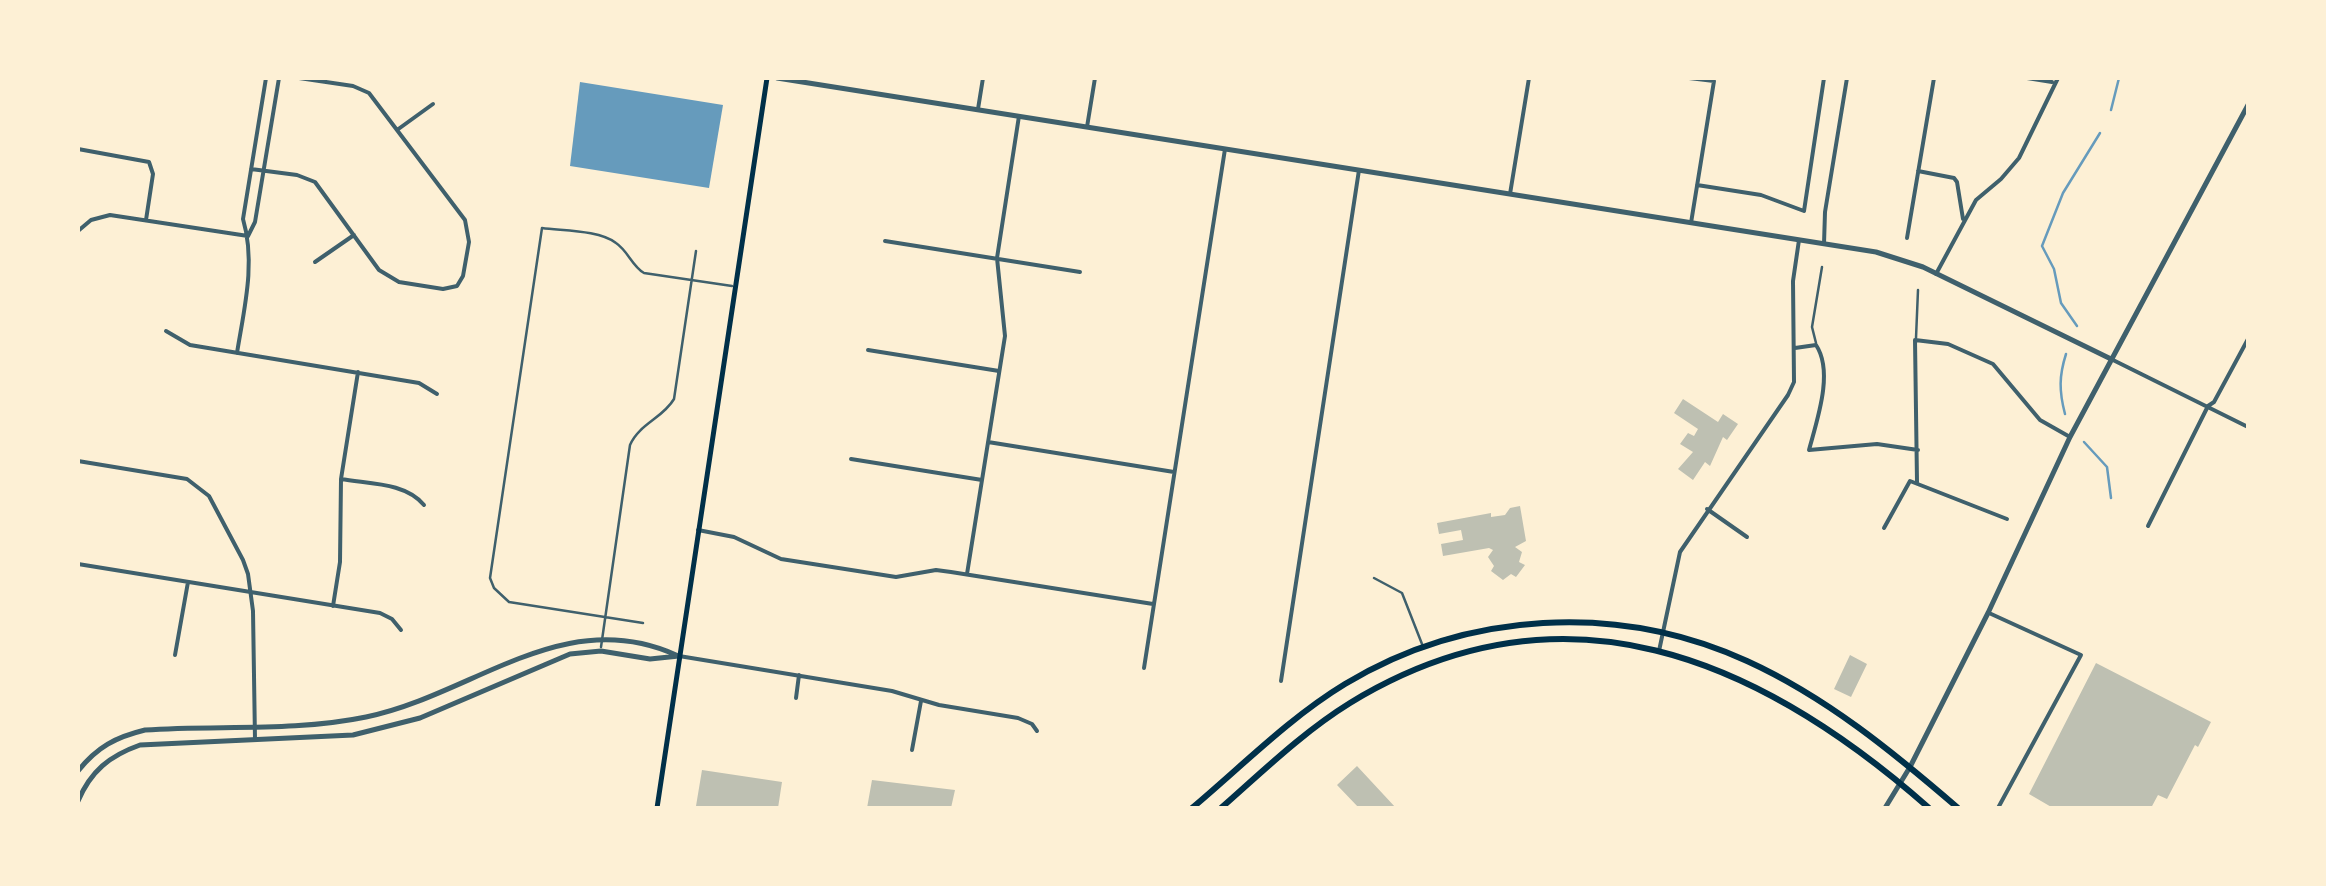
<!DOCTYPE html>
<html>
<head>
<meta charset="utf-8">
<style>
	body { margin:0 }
	#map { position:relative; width:2326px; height:886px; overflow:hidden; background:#fdf0d5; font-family:"Roboto Condensed",sans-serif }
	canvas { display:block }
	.frame { position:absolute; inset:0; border:80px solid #fdf0d5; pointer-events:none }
</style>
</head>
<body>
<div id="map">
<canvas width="2326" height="886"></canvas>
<div class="frame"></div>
</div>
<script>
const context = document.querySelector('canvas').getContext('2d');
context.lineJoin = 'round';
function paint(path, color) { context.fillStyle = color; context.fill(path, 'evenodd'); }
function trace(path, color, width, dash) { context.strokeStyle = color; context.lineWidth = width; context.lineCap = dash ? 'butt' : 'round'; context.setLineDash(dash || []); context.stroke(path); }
paint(new Path2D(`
	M580,82L723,105L709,188L570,166Z`), '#669bbc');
trace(new Path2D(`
	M2111,110L2119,78
	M2077,326L2061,303L2054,269L2042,246L2063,193L2100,133
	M2065,414C2059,391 2059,376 2066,354
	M2084,442L2107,467L2111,498`), '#669bbc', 2.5);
paint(new Path2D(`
	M1683,399L1718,422L1723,414L1738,424L1727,440L1723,437L1710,466L1705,462L1693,480L1678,469L1693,452L1680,444L1688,433L1694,436L1698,429L1674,413Z
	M1520,506L1526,541L1515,547L1522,552L1519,562L1525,565L1516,577L1511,574L1503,580L1491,571L1494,566L1488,557L1493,550L1489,548L1443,556L1441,544L1463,540L1461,530L1439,534L1437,523L1491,513V517L1505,515L1510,508Z
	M1850,655L1867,664L1851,697L1834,689Z
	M2096,663L2211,722L2198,747L2195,745L2167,799L2158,795L2151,808H2053L2029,794Z
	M1357,766L1396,808H1359L1337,785Z
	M702,770L782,782L778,808L696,806Z
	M872,780L955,790L951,808H867Z`), '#bec0b2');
trace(new Path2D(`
	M1916,338L1918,290
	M1816,343L1812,327L1822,267
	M1374,578L1402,593L1422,644
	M643,623L509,602L494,588L490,578L542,228C563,231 599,230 616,243C628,251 632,266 644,273L732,286
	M601,647L630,445C639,424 663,418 674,399L696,251`), '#3f606c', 2.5);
trace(new Path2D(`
	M1689,78L1714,81L1691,223
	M2027,78L2052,82
	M978,109L983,78
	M1087,127L1095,78
	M397,130L433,104
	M78,149L149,162L153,174L146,220
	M251,169L297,175L315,182L379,270L399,282L443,289L457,286L463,276L469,242L465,220L369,93L353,86L299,78
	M1918,171L1954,178L1957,182L1963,219
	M1697,185L1761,195L1804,211L1824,78
	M1510,194L1529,78
	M78,231L91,220L110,215L248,236
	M248,236L255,222L279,78
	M1907,238L1934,78
	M885,241L1080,272
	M1824,244L1825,212L1847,78
	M315,262L354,235
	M1936,274L1976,200L2001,179L2019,158L2058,78
	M166,331L190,345L419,383L437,394
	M1795,348L1816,345C1834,372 1817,420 1809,450L1877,444L1918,450
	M868,350L999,371
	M237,353C244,309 256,263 243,219L266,78
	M2111,359L2248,427
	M988,442L1174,472
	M851,459L982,480
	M78,461L187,479L209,496L243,560L248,574L253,611L255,740
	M341,479C368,484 405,482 424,505
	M1917,482L1915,340L1948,344L1993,364L2040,420L2070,437
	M1707,509L1747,537
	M2148,526L2208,406L2214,402L2248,339
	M1884,528L1910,481L2007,519
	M698,530L734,537L781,559L896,577L936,570L951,572L1153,604
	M78,564L380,613L392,619L401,630
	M967,574L1005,336L997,258L1019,116
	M333,606L340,562L341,479L358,372
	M1989,613L2081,655L1998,808
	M1659,651L1680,552L1788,395L1794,382L1793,281L1799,240
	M175,655L188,582
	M679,656L892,691L939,705L1018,718L1032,724L1037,731
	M1144,668L1225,149
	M1281,681L1359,170
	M796,698L799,675
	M912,750L921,701`), '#3f606c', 4);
trace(new Path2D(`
	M777,78L1876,252L1923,267L2111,359
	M78,771C97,747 116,737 145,730C218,725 294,732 366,717C473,695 563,604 676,655
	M78,801C91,771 109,756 140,745L353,735L420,718L570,654L601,651L650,659L679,656
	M1885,808L1910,767L1988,613L2070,437L2248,105`), '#3f606c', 5);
trace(new Path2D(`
	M657,808L767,78`), '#003049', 5);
trace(new Path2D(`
	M1192,808C1242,766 1289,718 1345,684C1466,611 1618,602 1747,661C1826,697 1893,752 1958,808
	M1221,808C1262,772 1303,732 1350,703C1563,573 1759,658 1929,808`), '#003049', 6);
</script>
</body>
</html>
